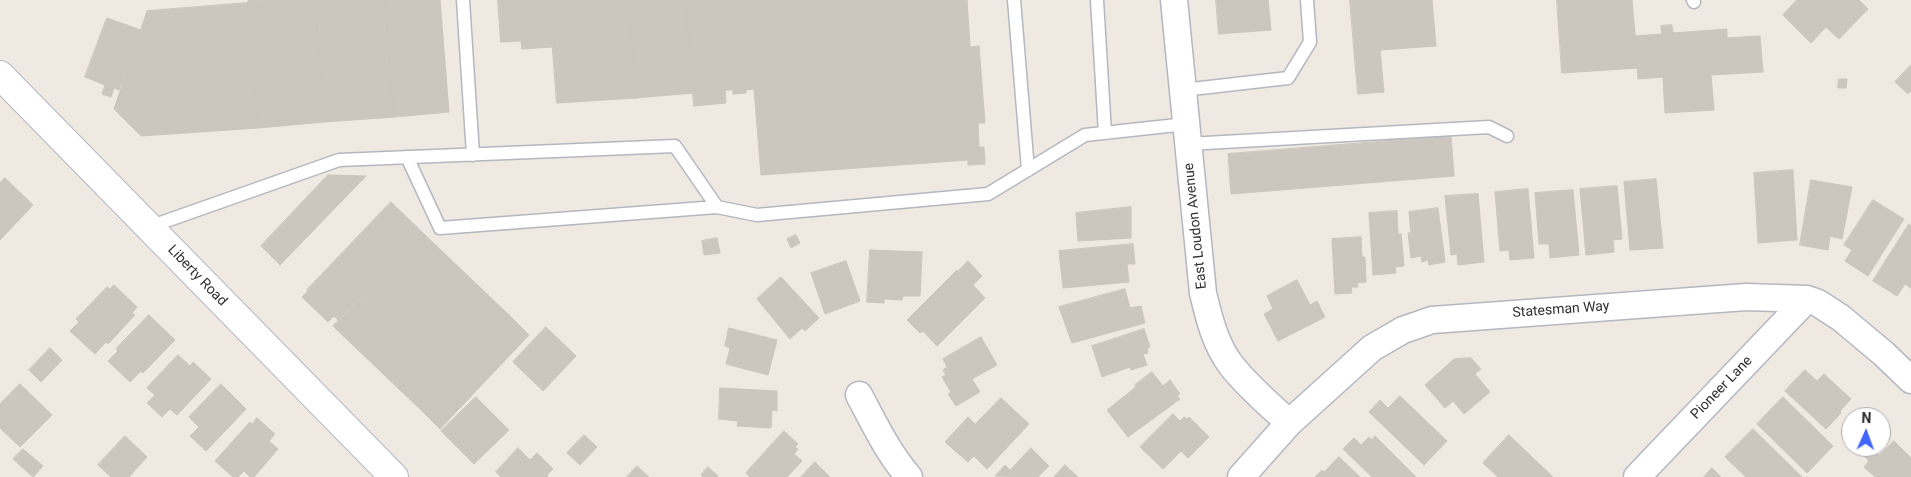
<!DOCTYPE html>
<html>
<head>
<meta charset="utf-8">
<style>
	body { margin:0 }
	#map { position:relative; width:1911px; height:477px; overflow:hidden; background:#efe9e1; font-family:Roboto,sans-serif }
	canvas { display:block }
	.north { position:absolute; left:1841px; top:407px; width:50px; height:50px; box-sizing:border-box; background:#fff; border:1px solid #ababab; border-radius:50%; rotate:2deg; font-size:14px; font-weight:700; line-height:20px; text-align:center; color:#2e2e2e }
	.north::after { content:''; display:block; margin:auto; width:18px; height:22px; background:#4264fb; clip-path:polygon(50% 0,100% 100%,50% 72%,0 100%) }
</style>
</head>
<body>
<div id="map">
<canvas width="1911" height="477"></canvas>
<div class="north">N</div>
</div>
<script>
const context = document.querySelector('canvas').getContext('2d');
context.lineJoin = 'round';
function paint(path, color) { context.fillStyle = color; context.fill(path, 'evenodd'); }
function trace(path, color, width, dash) { context.strokeStyle = color; context.lineWidth = width; context.lineCap = dash ? 'butt' : 'round'; context.setLineDash(dash || []); context.stroke(path); }
function write(font, color, halo, rows, align = 'center') {
  context.font = font + ' Roboto,sans-serif'; context.lineWidth = 4; context.setLineDash([]); context.textBaseline = 'middle'; context.strokeStyle = halo; context.fillStyle = color; for (const [text, x, y, turn = 0] of rows) {
    context.save(); context.translate(x, y); context.rotate((+turn || 0) * Math.PI / 180); context.textAlign = isNaN(turn) ? turn : align; if (halo) context.strokeText(text, 0, 0); context.fillText(text, 0, 0); context.restore();
  }
}
const building = new Path2D(`
	M266,0H315L325,122L258,128L248,1Z
	M315,0H385L394,117L325,122Z
	M385,0H440L449,112L394,117Z
	M498,0H549L552,47L522,49L521,41L501,42Z
	M549,0H629L636,98L557,103Z
	M629,0H686L693,93L636,98Z
	M686,0H967L970,47L979,46L985,123H978L979,147H984L985,164L968,165V160L761,175L754,89L746,90V93L733,94V90H725L726,103L694,106Z
	M1216,0H1268L1271,30L1219,34Z
	M1350,0H1432L1436,46L1380,50L1384,92L1358,94Z
	M1557,0H1632L1638,68L1562,73Z
	M1797,0H1859L1868,9L1839,39L1826,27L1811,43L1783,15Z
	M248,3L258,128L141,136L114,109L147,11Z
	M107,18L141,30L119,90L114,88L111,97L102,94L105,85L85,77Z
	M1672,25L1673,33L1727,29V38L1760,36L1763,72L1711,75L1714,110L1665,113L1663,77L1638,79L1635,36L1662,34L1661,26Z
	M1911,65V91L1908,94L1895,82Z
	M1839,79H1847L1846,88H1838Z
	M1451,136L1454,176L1231,194L1228,154Z
	M1793,170L1797,240L1758,243L1754,173Z
	M328,175L366,176L280,265L261,246Z
	M5,178L33,205L0,240V183Z
	M1656,179L1663,248L1630,250L1624,182Z
	M1811,180L1852,187L1842,239L1830,236L1828,250L1800,245Z
	M1617,186L1622,239L1613,240L1614,252L1586,255L1580,189Z
	M1528,189L1534,258L1510,260L1509,250L1500,251L1495,192Z
	M1573,190L1579,255L1550,258L1549,244H1539L1535,193Z
	M1478,194L1484,262L1458,265L1457,254L1451,255L1445,196Z
	M1873,200L1904,219L1868,276L1845,261L1852,250L1844,245Z
	M391,202L425,235L338,320L334,316L328,322L302,297L308,291L307,290Z
	M1131,207V238L1078,241L1076,213Z
	M1438,208L1445,262L1429,265L1428,260L1422,262L1421,256L1411,258L1408,233H1411L1409,212Z
	M1397,211L1398,234H1401L1404,266L1395,267L1396,273L1373,275L1369,213Z
	M1909,224L1911,226V288L1905,284L1897,296L1873,281Z
	M425,235L468,276L378,369L333,326Z
	M796,235L800,243L791,248L787,239Z
	M1361,237L1362,257H1365L1366,282L1357,283L1358,287H1351L1352,293L1335,294L1332,239Z
	M717,238L720,253L704,255L702,241Z
	M1133,244L1135,264H1127L1129,282L1063,288L1059,251Z
	M870,250L922,252L920,296H903L902,300L884,299V303L867,302Z
	M846,261L860,301L825,314L811,273Z
	M968,261L982,276L973,285L985,298L937,346L923,331L920,333L907,320L957,270L958,271Z
	M468,276L488,295L400,390L378,369Z
	M781,277L819,318L805,331L802,328L790,339L757,299Z
	M1297,280L1310,305L1317,301L1325,317L1278,341L1264,314L1273,309L1267,296Z
	M114,285L137,307L132,313L135,315L108,344L106,342L95,354L70,331L79,322L76,319L107,287L110,289Z
	M1125,289L1130,308L1141,306L1145,323L1072,343L1059,307Z
	M488,295L510,316L421,410L400,390Z
	M149,315L175,340L143,373L141,371L130,382L108,361L118,351L116,349Z
	M510,316L529,335L440,429L421,410Z
	M546,327L576,356L543,391L513,362Z
	M729,328L777,340L768,375L726,364L730,348L725,346Z
	M1144,329L1150,347L1147,348L1148,353L1143,354L1147,365L1131,370L1130,367L1102,377L1092,346Z
	M981,337L997,365L972,379L980,392L956,406L948,394L951,392L942,377L946,375L943,370L947,367L943,359Z
	M50,348L62,360L41,382L29,370Z
	M178,355L190,366L193,362L211,379L177,415L170,409L162,417L147,403L155,395L147,388Z
	M1471,358L1481,369L1475,374L1490,392L1464,414L1453,401L1445,408L1425,385L1454,359Z
	M1805,370L1817,381L1824,374L1851,399L1840,411L1841,413L1826,429L1785,391Z
	M1152,372L1163,386L1170,380L1180,394L1177,396L1180,399L1128,437L1107,410L1136,387L1135,385Z
	M20,384L52,415L20,447L0,428V404Z
	M221,384L246,409L206,451L190,436L199,427L189,417Z
	M720,388L777,391V411L772,410L771,428L737,426L738,421L719,419Z
	M1400,396L1447,441L1424,465L1369,412L1380,400L1388,408Z
	M476,397L509,430L474,464L441,431Z
	M1783,397L1833,446L1807,473L1757,424Z
	M1001,398L1029,424L987,469L974,456L968,462L945,442L968,417L975,424Z
	M1173,414L1180,421L1184,417L1187,419L1189,417L1209,437L1188,458L1181,451L1163,469L1140,447Z
	M257,418L275,434L269,441L278,449L254,477H250L244,471L238,477H233L215,461L250,422L252,424Z
	M1753,429L1802,477H1746L1725,457Z
	M784,431L798,444L795,447L798,449L794,454L802,461L787,477H750L746,473Z
	M584,435L597,447L580,465L567,453Z
	M1509,435L1553,477H1498L1483,463Z
	M125,436L147,457L129,477H111L98,465Z
	M1375,436L1416,477H1372L1343,449L1354,438L1361,445L1369,437L1372,440Z
	M1894,441L1911,458V477H1875L1864,467L1869,461L1864,456L1872,448L1879,455Z
	M518,448L530,460L537,453L553,469L547,475L548,477H501L496,472Z
	M1031,448L1049,466L1038,477L995,476L1005,465L1010,470Z
	M23,449L43,466L33,477L13,459Z
	M1339,457L1360,477H1315L1322,470L1324,472Z
	M815,462L830,477H801Z
	M1065,465L1078,477H1054Z
	M637,466L649,477H627Z
	M708,467L718,476L716,477H703L701,475Z
	M1712,468L1721,477H1704Z`);
paint(building, '#cbc7bf');
trace(building, '#cbc5ba', 1);
const lane = new Path2D(`
	M463,0L473,155
	M1014,0L1028,170
	M1097,0L1105,133
	M1693,0L1694,2
	M1183,90L1288,78L1310,42L1307,0
	M1188,144L1489,127L1507,136
	M407,157L440,228L717,207
	M149,227L339,160L675,146L717,207L757,215L988,194L1085,135L1186,124`);
const street = new Path2D(`
	M1174,0L1203,293C1209,318 1215,344 1231,365C1248,387 1269,404 1289,423
	M859,395C874,423 888,453 909,477
	M1241,477L1289,423L1372,348L1403,330L1432,320L1746,297L1807,299L1818,303L1841,318L1884,354L1911,380
	M1637,477L1807,299`);
const secondary = new Path2D(`
	M0,75L394,477`);
trace(lane, '#b4b7c1', 15);
trace(street, '#b4b7c1', 29);
trace(secondary, '#b4b7c1', 30);
trace(lane, '#fff', 12);
trace(street, '#fff', 26);
trace(secondary, '#fff', 28);
write('14px', '#2e2e2e', '#fff', [
	["East Loudon Avenue",1196,226,-96],
	["Liberty Road",197,276,46],
	["Statesman Way",1561,310,-4],
	["Pioneer Lane",1722,388,-46]
]);
</script>
</body>
</html>
